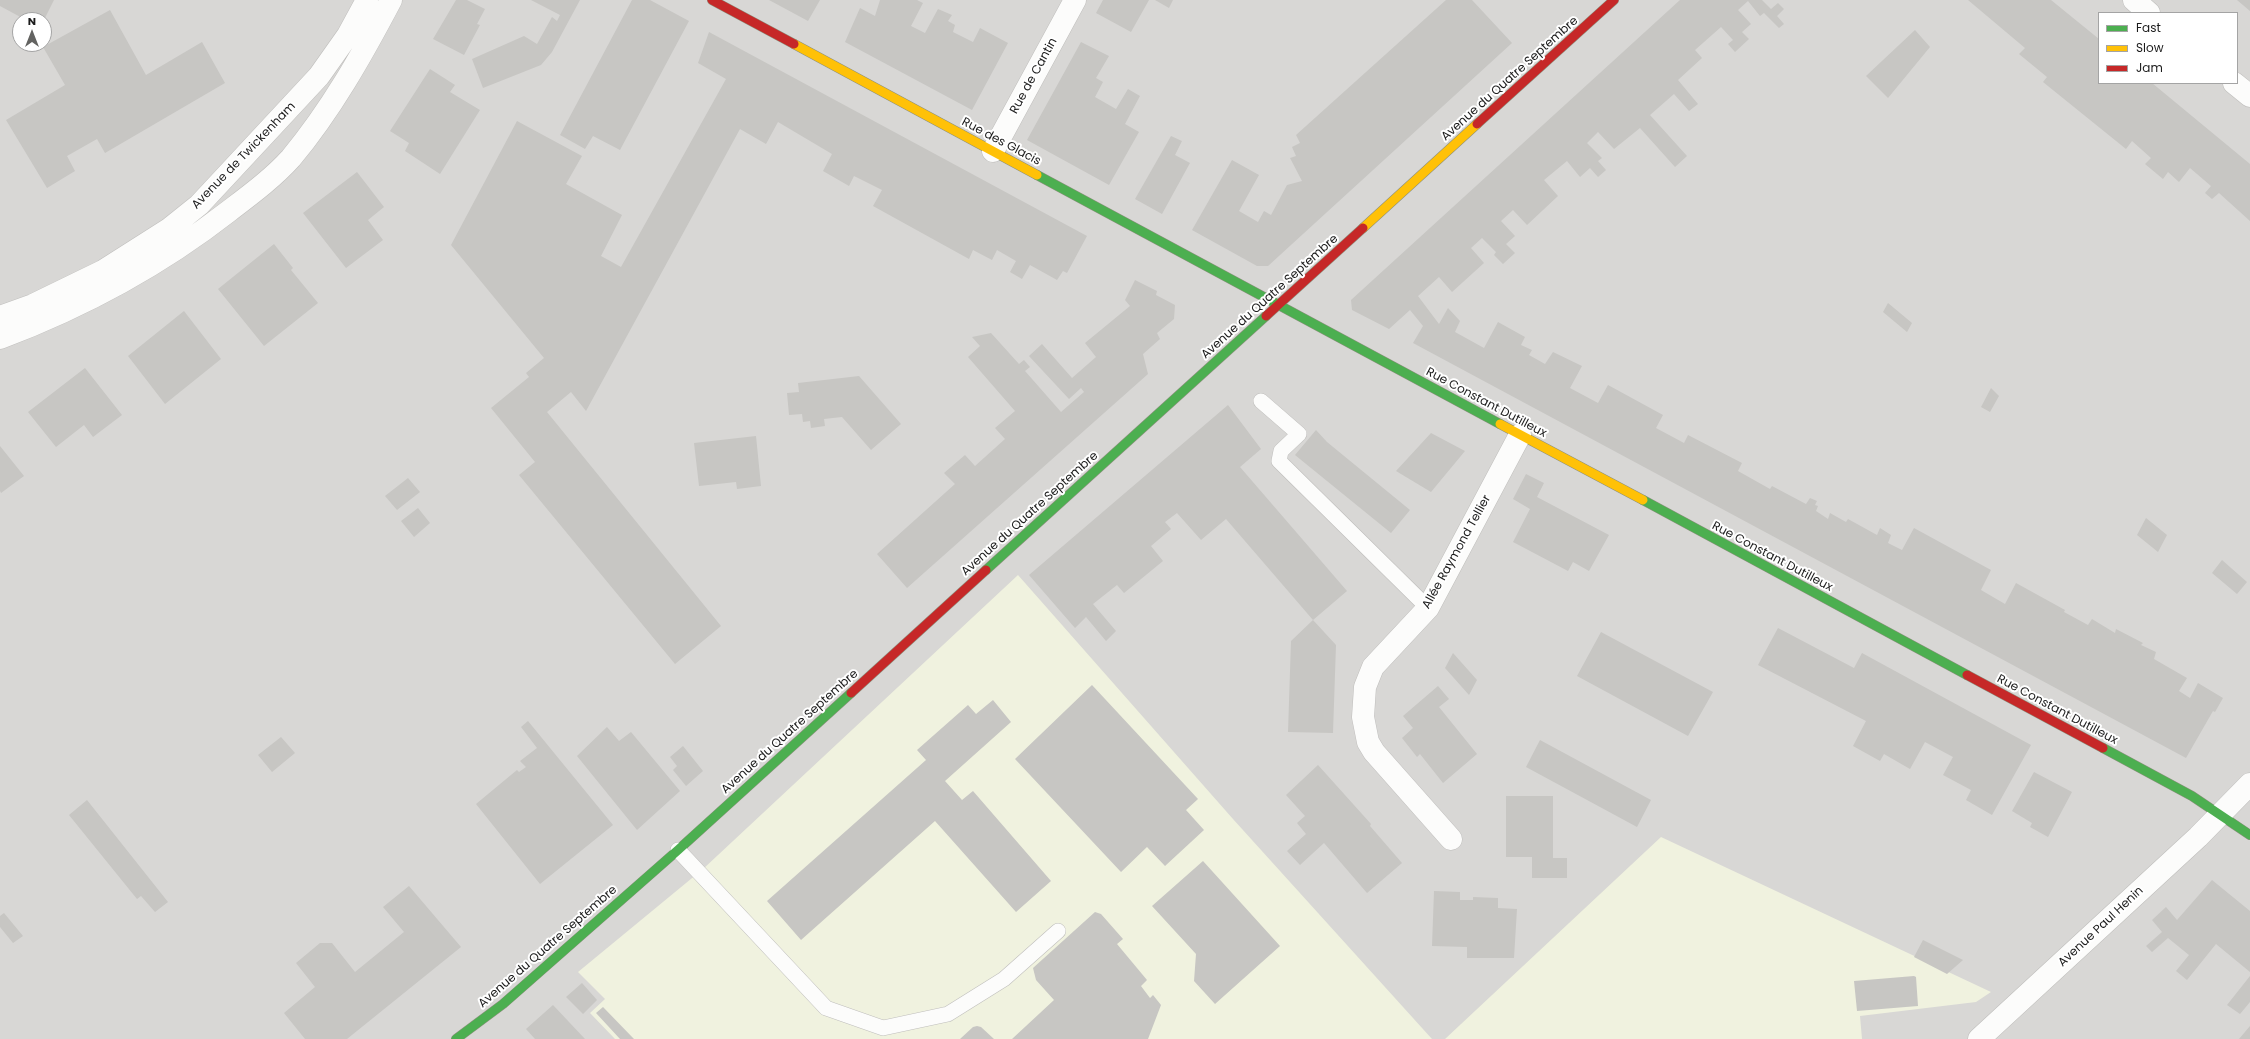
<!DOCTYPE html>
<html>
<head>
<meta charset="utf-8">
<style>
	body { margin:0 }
	#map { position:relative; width:2250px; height:1039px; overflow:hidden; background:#e9e8e3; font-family:Poppins,sans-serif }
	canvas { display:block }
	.legend { position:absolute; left:2098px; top:12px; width:140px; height:72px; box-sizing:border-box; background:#fff; border:1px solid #a4a4a4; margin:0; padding:5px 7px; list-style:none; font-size:12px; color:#1b1b1b }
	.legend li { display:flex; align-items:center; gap:8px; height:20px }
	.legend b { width:20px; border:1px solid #a4a4a4 }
	.north { position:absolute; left:12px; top:12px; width:40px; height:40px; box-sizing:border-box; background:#fff; border:1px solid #a4a4a4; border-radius:50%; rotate:0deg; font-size:11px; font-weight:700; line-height:16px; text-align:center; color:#1b1b1b }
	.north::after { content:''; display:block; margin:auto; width:14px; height:18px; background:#636361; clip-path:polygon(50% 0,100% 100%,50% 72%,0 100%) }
</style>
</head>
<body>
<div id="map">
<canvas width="2250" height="1039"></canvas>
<ul class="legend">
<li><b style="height:5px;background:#4caf50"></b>Fast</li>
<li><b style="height:5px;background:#ffc107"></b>Slow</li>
<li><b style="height:5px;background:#c62828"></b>Jam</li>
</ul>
<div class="north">N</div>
</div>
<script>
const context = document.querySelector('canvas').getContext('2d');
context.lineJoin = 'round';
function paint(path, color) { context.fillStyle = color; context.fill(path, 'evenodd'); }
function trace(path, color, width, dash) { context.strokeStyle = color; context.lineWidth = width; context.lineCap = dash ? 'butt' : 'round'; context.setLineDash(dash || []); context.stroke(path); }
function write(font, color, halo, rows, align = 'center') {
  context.font = font + ' Poppins,sans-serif'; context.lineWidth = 4; context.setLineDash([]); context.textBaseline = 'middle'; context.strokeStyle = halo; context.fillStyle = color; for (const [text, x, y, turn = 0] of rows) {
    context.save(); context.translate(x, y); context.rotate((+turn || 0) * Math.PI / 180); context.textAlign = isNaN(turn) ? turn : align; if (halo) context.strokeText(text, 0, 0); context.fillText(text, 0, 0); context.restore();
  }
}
paint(new Path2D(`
	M0,0H2250V1039H0ZM2099,13H2237V83H2099ZM20,20H44V44H20Z`), '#d8d7d5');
paint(new Path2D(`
	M1018,575L1233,819L1432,1039H615L590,1013L605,999L578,972L703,869Z
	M1661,837L1991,992L1976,1002L1860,1016L1862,1039H1445Z`), '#f0f2df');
paint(new Path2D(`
	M0,0H54L44,20H26L0,6Z
	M456,0H467L485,9L477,24L480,25L464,55L433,39Z
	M531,0H580L552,52L541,65L483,88L472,59L524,36L537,44L552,17L557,21L560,15Z
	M632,0H650L689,21L620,150L593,136L585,149L560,135Z
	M769,0H820L808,21Z
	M880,0H917L923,3L911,26L925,33L938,9L952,15L948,21L955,25L953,32L973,42L980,28L1008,43L972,110L845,42L860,8L875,16Z
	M1103,0H1149L1131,32L1096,13Z
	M1155,0H1173L1169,8Z
	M1446,0H1472L1512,43L1268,266H1257L1192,230L1232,160L1259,175L1239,211L1258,222L1264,211L1271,215L1287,185L1302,181L1290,158L1296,156L1292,147L1300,143L1296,135Z
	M1680,0H1762L1771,9L1778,3L1784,9L1777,16L1784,24L1779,28L1764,13L1760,16L1748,1L1738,10L1751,24L1742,32L1749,39L1735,52L1728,44L1733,40L1721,27L1695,50L1702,58L1678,80L1698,104L1689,111L1674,94L1650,115L1687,156L1675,167L1640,128L1614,149L1598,132L1587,143L1602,158L1598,161L1606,170L1598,177L1590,168L1580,177L1567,161L1544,180L1558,196L1527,225L1513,210L1501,221L1515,236L1506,244L1515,253L1503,264L1494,255L1496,252L1482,238L1471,248L1484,263L1452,292L1439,277L1418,296L1439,324L1448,308L1460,321L1455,332L1484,348L1498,322L1525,337L1521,345L1532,350L1529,355L1545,364L1553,352L1582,366L1570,388L1598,403L1608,385L1663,415L1656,428L1684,443L1688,435L1742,463L1738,471L1770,489L1772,486L1806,504L1810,498L1817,501L1815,505L1818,506L1816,511L1828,519L1830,513L1846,522L1848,519L1877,535L1880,528L1891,535L1888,543L1902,550L1914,528L1991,570L1981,590L2005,604L2016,583L2065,610L2064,612L2088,625L2092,619L2115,633L2116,629L2143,643L2141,645L2156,652L2154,659L2187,678L2179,691L2190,698L2198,683L2223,698L2215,712L2213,711L2186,758L1413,343L1423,326L1410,310L1389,329L1352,310L1351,300Z
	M1968,0H2051L2099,39V83H2152L2250,164V221L2219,193L2212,199L2205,193L2211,186L2190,168L2179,182L2168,172L2163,179L2145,164L2151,158L2132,141L2126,149L2043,82L2047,77L2019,54L2025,48Z
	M2237,0H2250V11Z
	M110,10L146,75L202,42L225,83L105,153L97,139L67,156L75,171L47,188L6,120L65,85L43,47Z
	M1915,30L1930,47L1888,98L1866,76Z
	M709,32L1087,236L1067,273L1063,271L1057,280L1030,265L1022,279L1010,272L1016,261L997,250L992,260L973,250L969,259L873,206L882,190L854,176L849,186L823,171L832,154L778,122L766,144L740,129L586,411L571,392L547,412L721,626L675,664L519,475L535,462L491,408L529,377L526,373L544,358L451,245L517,121L582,156L566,184L622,215L601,256L621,267L726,79L698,63Z
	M1081,42L1109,56L1096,78L1103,82L1095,97L1116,109L1128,89L1140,96L1125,124L1139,132L1109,185L1027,140Z
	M430,69L455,85L450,92L480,110L440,174L405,151L409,143L390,131Z
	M1171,136L1182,141L1175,155L1190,163L1162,214L1135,199Z
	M357,172L384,207L368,220L383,240L346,268L303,213Z
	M274,244L293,268L291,270L318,303L264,346L218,289Z
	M1135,280L1157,291L1156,295L1175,305L1174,319L1157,333L1160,339L1143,354L1148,374L907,588L877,554L955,484L944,473L965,455L975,466L1005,439L995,428L1015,411L968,357L980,346L972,337L991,333L1019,364L1024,360L1030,367L1025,371L1061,412L1084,392L1081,388L1069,399L1029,356L1042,344L1072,378L1096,357L1085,343L1130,306L1125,300Z
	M1888,303L1912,323L1907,332L1883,312Z
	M184,311L221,359L165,404L128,356Z
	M85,368L122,415L93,437L84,425L56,447L28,412Z
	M859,376L901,424L871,450L842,417L824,419L825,426L811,428L810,421L803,422L802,414L789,415L787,393L799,392L798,383Z
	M1991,388L1999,396L1990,412L1981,407Z
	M1228,405L1261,449L1240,467L1347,591L1313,620L1226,519L1201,540L1177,513L1165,522L1171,529L1151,546L1163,561L1124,593L1117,585L1093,604L1116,631L1106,641L1086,617L1075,628L1029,575Z
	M1316,430L1327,442L1410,510L1391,533L1295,455Z
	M1431,433L1465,451L1431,492L1396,471Z
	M756,436L761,486L737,489L736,482L699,486L694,443Z
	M0,446L24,476L1,493L0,491Z
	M1526,474L1544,483L1537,497L1609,535L1589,571L1573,562L1568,571L1513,542L1530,509L1513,499Z
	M408,478L420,492L397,510L385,496Z
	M418,508L430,523L414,537L401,521Z
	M2146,518L2167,535L2158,552L2137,535Z
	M2222,560L2247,582L2237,594L2212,573Z
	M1313,620L1336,645L1333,733L1288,732L1291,641Z
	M1778,628L1854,668L1862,653L2031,745L1992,815L1966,800L1971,790L1943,775L1953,757L1925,742L1910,769L1884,754L1880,761L1853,746L1866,721L1758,665Z
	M1601,632L1713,692L1688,736L1577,676Z
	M1453,653L1477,680L1469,695L1445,668Z
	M1092,685L1198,799L1186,810L1204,830L1165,866L1147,847L1121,872L1015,759Z
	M1438,686L1449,699L1439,707L1477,754L1443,783L1420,754L1417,757L1402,738L1413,728L1403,716Z
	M993,700L1011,722L945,781L962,800L973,791L1051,881L1016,912L935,821L801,940L767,901L926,760L917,750L968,705L976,714Z
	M528,721L613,825L540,884L476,804L517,770L519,772L526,767L520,761L537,748L521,727Z
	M607,727L619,741L631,732L680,791L637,830L577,756Z
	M281,737L295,753L272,772L258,755Z
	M1540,740L1651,800L1637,827L1526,767Z
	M683,746L703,771L686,786L673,770L677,766L670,757Z
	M1318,765L1371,824L1370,826L1402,863L1367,893L1324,843L1300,865L1287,851L1306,834L1297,823L1305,816L1286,795Z
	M2034,772L2072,792L2048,837L2030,827L2032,823L2012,811Z
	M1506,796H1553V858H1567V878H1532V857H1506Z
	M87,800L168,902L155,912L141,896L137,899L69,815Z
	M1203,861L1280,946L1215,1004L1194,981L1196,954L1152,906Z
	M2212,880L2250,911V972L2216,944L2187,980L2176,971L2189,955L2168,938L2152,952L2146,946L2162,932L2152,920L2166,907L2177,920Z
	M409,886L461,947L347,1039H305L284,1013L315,987L296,963L320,943H332L355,972L404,932L383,907Z
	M1434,891L1460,892V900H1473V897L1498,898V908L1517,909L1514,958H1467V947L1432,946Z
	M1095,912L1101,914L1123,939L1117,944L1147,980L1141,986L1150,998L1153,995L1161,1005L1148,1039H1012L1054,1000L1036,980L1033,968Z
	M4,913L23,936L13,943L0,927V916Z
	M1923,940L1963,960L1947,974L1914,957Z
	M1914,976L1916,977L1918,1006L1857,1011L1854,981Z
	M2250,976V1002L2240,1014L2227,1005Z
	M582,983L597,1000L583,1014L566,997Z
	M553,1005L585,1039H535L526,1029Z
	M603,1007L634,1039H620L596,1013Z
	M977,1026L981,1027L994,1039H960L973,1027Z
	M2250,1026V1039H2239Z`), '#c7c6c3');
const lane = new Path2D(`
	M1261,401L1299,434L1281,451L1279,461L1428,608
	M678,850L826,1008L883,1028L948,1014L1004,979L1058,931`);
const street = new Path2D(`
	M2134,0L2149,13
	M2234,83L2250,96
	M993,151L1075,0
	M0,317L33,305L103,271L169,229L199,205L319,76L348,35L367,0
	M0,338C82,307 160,265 229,211C250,195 273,178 291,158C331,110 362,55 391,0
	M1451,839L1374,752L1368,742L1363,717L1365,687L1373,667L1428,608L1520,435
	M1979,1039L2198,837L2250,784`);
const fast = new Path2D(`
	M1037,175L1500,424
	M1643,500L1967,675
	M986,570L1266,316
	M2103,748L2192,796L2250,835
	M456,1039L503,1004L678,850L851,693`);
const slow = new Path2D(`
	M794,44L1037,175
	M1363,228L1477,124
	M1500,424L1643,500`);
const jam = new Path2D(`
	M712,0L794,44
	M1477,124L1614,0
	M1266,316L1363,228
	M1967,675L2103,748
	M851,693L986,570`);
trace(lane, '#bfbebc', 16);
trace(street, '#bfbebc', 23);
trace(fast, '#8d917e', 10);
trace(slow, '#8d917e', 10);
trace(jam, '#8d917e', 10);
trace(lane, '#fcfcfb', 15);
trace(street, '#fcfcfb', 22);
trace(fast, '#4caf50', 9);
trace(slow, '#ffc107', 9);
trace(jam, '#c62828', 9);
write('12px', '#1b1b1b', '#fff', [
	["Rue de Cantin",1034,76,-61],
	["Avenue du Quatre Septembre",1510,79,-42],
	["Rue des Glacis",1001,142,28],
	["Avenue de Twickenham",244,156,-46],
	["Avenue du Quatre Septembre",1270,297,-42],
	["Rue Constant Dutilleux",1486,403,28],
	["Avenue du Quatre Septembre",1030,514,-42],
	["Allée Raymond Tellier",1457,552,-61],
	["Rue Constant Dutilleux",1772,557,28],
	["Rue Constant Dutilleux",2057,710,28],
	["Avenue du Quatre Septembre",790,732,-42],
	["Avenue Paul Henin",2101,927,-43],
	["Avenue du Quatre Septembre",548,947,-41]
]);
</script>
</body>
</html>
